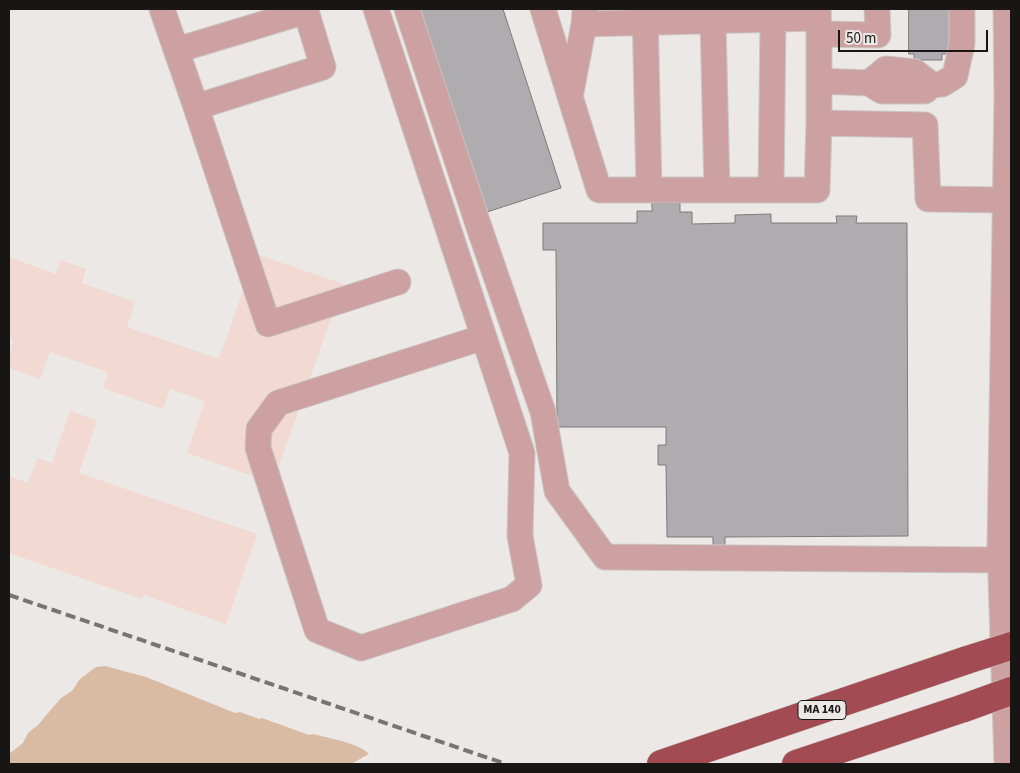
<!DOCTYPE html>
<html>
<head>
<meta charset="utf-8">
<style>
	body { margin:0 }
	#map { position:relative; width:1020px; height:773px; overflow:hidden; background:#ece8e5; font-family:"Source Sans 3",sans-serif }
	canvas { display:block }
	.frame { position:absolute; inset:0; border:10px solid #181615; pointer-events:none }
	.scale { position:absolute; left:838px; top:30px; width:150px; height:22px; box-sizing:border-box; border:2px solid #181615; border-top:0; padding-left:6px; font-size:15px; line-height:18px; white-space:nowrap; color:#181615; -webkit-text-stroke:4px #ece8e5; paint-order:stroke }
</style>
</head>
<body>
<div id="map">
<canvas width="1020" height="773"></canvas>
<div class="frame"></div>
<div class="scale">50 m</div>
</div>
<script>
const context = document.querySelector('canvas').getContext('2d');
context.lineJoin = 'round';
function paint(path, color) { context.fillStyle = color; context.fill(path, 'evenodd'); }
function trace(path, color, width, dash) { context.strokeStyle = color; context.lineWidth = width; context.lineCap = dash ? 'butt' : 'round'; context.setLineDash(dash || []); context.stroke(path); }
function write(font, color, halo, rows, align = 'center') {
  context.font = font + ' "Source Sans 3",sans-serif'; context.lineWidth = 4; context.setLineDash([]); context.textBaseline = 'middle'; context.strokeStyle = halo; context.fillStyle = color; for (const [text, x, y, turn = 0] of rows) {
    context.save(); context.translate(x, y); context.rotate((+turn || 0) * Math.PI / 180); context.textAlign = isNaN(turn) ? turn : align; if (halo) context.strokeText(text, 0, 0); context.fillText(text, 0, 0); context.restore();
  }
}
paint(new Path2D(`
	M256,254L343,284L273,483L187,453L205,401L170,389L163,409L103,388L108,372L50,352L40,379L9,368V354L13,340L9,338V257L56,274L61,260L86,269L82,283L135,302L127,327L219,359Z
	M70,411L97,420L79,473L257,534L226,624L144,595L142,599L9,553V476L28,483L37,458L52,463Z`), '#f2d9d1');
paint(new Path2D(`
	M105,666L146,677L235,713L240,712L259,719L262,718L309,735L313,734C328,738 359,743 369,754L351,764H9V754L23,743L28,733L38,725L61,698L72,691L80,679L96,667Z`), '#d9baa3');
const building = new Path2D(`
	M421,9H503L561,188L487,212L468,154L457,158L454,148L465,145Z
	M909,9H958L955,54H942V60H914V54H909Z
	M652,203H680V212H692V224L735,223V215L771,214V223H837L836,216H857L856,223H907L908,536L725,537V554H713V537H667L666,465H658V445H666V427H557L556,250H543V223H637V211H652Z`);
paint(building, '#afacb0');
trace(building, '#7d7b7f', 1);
const minor = new Path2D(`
	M162,9L196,107L323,67L306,11L177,50
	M376,9L522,453L520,536L529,585L512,599L361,648L317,630L258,448L259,429L278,403L484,337
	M407,9L480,230L543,412L557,491L605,557L1000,560
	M543,9L599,190H817L819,123
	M645,9L649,190
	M818,9L819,34V123L925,125L928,199L1004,200
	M1006,9L1007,97L1000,546L1007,764
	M713,21L717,190
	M584,24L818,18
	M819,34L878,35L877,9
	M819,81L869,83L882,91H925L932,85
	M869,83L886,69L915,72L932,85L942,84L955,76L962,44V9
	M571,92L584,24L585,9
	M196,107L268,324L398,282
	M771,190L773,20`);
const highway = new Path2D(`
	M661,764L967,660
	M796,764L964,708`);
trace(minor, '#cac6c4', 27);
trace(highway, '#cac6c4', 29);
trace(minor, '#cda1a2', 25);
trace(highway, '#a34b52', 28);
trace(new Path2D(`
	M9,595L506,764`), '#777472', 4, [10, 5]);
const highwayBridge = new Path2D(`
	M967,660L1011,646
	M964,708L1011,691`);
trace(highwayBridge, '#cac6c4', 29, []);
trace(highwayBridge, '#a34b52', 28);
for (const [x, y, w] of [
	[822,710,48]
]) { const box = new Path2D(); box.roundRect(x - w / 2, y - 9.5, w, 19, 4); context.fillStyle = '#ece8e5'; context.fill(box); trace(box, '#181615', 1); }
write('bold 12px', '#181615', null, [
	["MA 140",822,710]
]);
</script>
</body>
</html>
